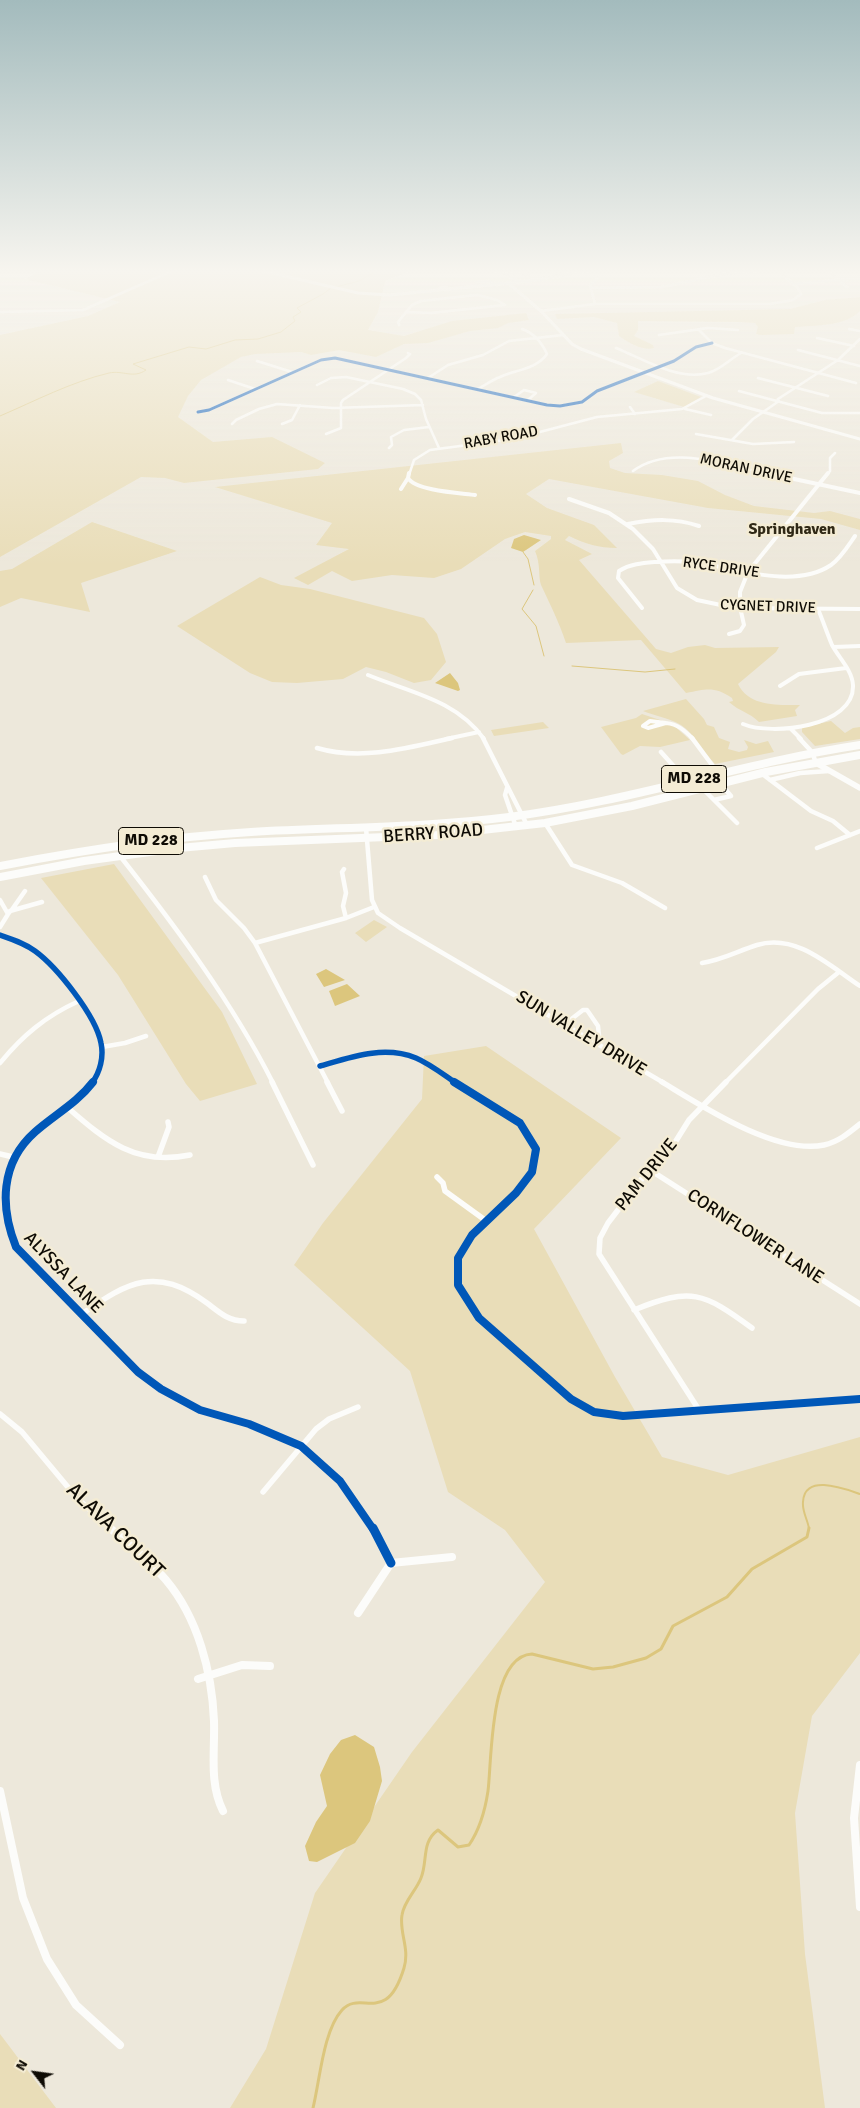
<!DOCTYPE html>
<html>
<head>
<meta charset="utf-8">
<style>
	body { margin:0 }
	#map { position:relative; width:860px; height:2108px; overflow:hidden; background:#ede8db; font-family:Signika,sans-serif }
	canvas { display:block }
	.north { position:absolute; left:10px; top:2048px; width:50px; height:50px; -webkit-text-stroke:4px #f4ecd4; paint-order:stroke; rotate:300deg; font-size:14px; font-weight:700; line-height:20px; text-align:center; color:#0e0b04 }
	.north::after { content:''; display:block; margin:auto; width:18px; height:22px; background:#0e0b04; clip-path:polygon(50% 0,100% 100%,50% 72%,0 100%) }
</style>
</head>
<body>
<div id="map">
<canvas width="860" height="2108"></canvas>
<div class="north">N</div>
</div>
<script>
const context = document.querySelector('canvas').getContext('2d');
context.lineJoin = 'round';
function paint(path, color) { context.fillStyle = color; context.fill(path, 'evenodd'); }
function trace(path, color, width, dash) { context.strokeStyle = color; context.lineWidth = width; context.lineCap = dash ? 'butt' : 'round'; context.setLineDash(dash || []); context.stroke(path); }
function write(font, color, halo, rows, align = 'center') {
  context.font = font + ' Signika,sans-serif'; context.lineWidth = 5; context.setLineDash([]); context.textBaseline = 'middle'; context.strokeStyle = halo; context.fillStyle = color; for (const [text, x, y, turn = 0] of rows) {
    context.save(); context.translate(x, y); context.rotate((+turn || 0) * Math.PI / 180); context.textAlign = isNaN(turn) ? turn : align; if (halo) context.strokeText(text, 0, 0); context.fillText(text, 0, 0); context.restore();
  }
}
paint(new Path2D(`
	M43,270H413L385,281L378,312L368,330L404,336L452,321L526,313L529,320L508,323L498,328L470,331L428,343L404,344L376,357L339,350L311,355L301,352L255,354L241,357L201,380L188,396L178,417L213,442L272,437L325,463L318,469L184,483L165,478L141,477L0,557V335L88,316L120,302L25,279Z
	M860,297V311C844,327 816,325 795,327L794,334L761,335L756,334L758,327L755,323L739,322L638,321V330L634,336L653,345L654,348C642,351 629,343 619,336L617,323L594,317L557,319L555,314L790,309L825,300Z
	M658,381L701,397L684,407L634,392Z
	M621,443L623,453L609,461L610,468L625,473L662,475L698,481L725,495L754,506L814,513L830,511L860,519V530L821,519L708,508L549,479L526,494L547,508L594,525L617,548C599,548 585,544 569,536L565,540L592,554L579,560L656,649L671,653L688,647L705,645L715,648L779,647L776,652L738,684C749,707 778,705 800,705L795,710L797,716L759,722C749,712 740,712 729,702L733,701L732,698C714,686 707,689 686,693L641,640L566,643C559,622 550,604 541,585C538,576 541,565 535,551L551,539V536L525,532L505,539L461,569L434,578L392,575L352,581L332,571L308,585L294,578L349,549L316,545L332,523L215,487Z
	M92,522L177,551L81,583L90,612L21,598L0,607V571L12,569Z
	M260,577L281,585L310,589L424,618L437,634L446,662L431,680L414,683L386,672L366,667L343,679L297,683L272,682L250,673L177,626Z
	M686,699L704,719L707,725L714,727L719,738L730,742L728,749L739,752L747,750L748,747L744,740L756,744L768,741L774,752L715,764C703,752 696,735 681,725C669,718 655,716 643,711Z
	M642,714L672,724L690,740L660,747L640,746L623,755L621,754L601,727L636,718Z
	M831,721L845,733L853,728L860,727V739L815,746L802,732V728L804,727Z
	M543,722L549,728L494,736L491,730Z
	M114,864L222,1012L257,1084L200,1101L186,1084L118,975L41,878Z
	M374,920L387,927L366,942L355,933Z
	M486,1046L621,1138L534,1229L615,1377L662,1457L728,1475L860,1437V1653L812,1716L795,1813L805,1954L825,2108H230L266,2049L315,1893L412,1752L545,1582L505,1530L448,1492L410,1371L294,1265L323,1223L422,1099L424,1056Z
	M0,2034L56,2108H0Z`), '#e9ddb8');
paint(new Path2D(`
	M524,535L541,540L523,552L511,548L514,539Z
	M450,673L458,683L460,690L458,691L435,683Z
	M326,969L345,980L324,987L316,974Z
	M347,984L360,996L335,1006L329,991Z
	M355,1735L374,1747L380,1767L382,1781L370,1821L355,1843L317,1862L309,1861L305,1846L316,1822L327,1806L320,1775L330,1754L341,1740Z`), '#dcc67d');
trace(new Path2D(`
	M336,287L359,281L373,273L383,270
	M0,416C35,401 71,382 109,373C123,370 133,379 146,370L133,364L189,347L206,349L235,340L258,339L281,332L295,321L293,317L301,312L297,308L323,294L331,288
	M523,552L528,559L534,585
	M533,590L522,609L536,626L544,656
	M572,666L645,672L675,669`), '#dcc67d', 1);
trace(new Path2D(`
	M809,1529C808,1520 802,1512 803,1502C804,1473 845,1489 860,1494`), '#dcc67d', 2);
trace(new Path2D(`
	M313,2108C320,2080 323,2031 342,2010C361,1989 386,2027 404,1968C410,1948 399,1933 402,1915C404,1901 416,1891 421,1878C428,1861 421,1842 438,1830L458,1847L469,1845C480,1829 485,1811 488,1791C492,1760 489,1656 532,1654L593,1669L613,1667L646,1658L661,1649L673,1626L727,1597L752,1569L807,1537L809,1528`), '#dcc67d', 3);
trace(new Path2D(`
	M493,270L506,274
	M552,270L553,274L558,277
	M561,270L569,275
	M826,270L847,287
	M477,282L489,281L497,285
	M524,282L512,279L506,274L519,272L539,280
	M795,284L860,278
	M440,288L446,287L450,290
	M591,288L662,287L723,274L767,270
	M595,304L590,285L598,278
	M541,311L595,304H770L793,300L801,294L797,287L777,270
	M0,312L83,310L174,270
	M406,312L431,313L505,305
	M399,325L398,322L412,305L421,301L477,295L497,300L505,305
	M698,329L712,343L725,348L856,383
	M849,329L860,331
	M659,335L708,328L738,330
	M817,338L854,346
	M616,348C643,359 678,381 708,373C720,370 730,359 741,353
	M798,350L860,366
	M257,361L292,372
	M428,378L448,365L483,355L509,341L563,335
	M758,378L828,396
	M228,380L255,389
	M317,385L331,378L346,377L403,389L415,394L421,400L426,419L439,448
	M478,389C485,385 492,380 500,377C515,370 537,369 547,354C542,343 534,333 522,329
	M739,391L822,413H860
	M514,397L524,390L536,393L528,400
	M777,402L778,399L838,360L860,339
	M630,407L635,414
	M685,409L711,415
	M198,412L209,410L321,360L335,358L547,405L560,406L582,402L597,391L674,361L696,347L712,343
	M232,424L236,420L259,409L277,404L333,408L423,405
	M282,424L292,420L300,405
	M326,434L341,428V403L343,400L406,358L410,354L408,353
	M696,434L753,444L794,442
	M732,440L753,419L779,401
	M389,448L392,445L391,437L404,430L429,427
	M633,471C671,443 730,466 772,475
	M409,475L414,460L430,450L513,439L597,417L682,409L706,396
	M827,475L830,471V458L835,453`), '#fcfcfa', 2.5);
trace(new Path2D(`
	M409,473L408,478C416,491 460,493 475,495
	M766,473L860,493
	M401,489L408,478
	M569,499L609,513L633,529L653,549L677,588L697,600L735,608L860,609
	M628,524C653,519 675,518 699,526
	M642,608L618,578L619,571C630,564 643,563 655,562C668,561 681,561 693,562C734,568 794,590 831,565C841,558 848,546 855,536
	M729,634L740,631L744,625L740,607V592L748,572L828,473
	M834,647L860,646
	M368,675C409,692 457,700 484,739
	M780,686L799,674L846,668
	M650,721L666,723L648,728L643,726Z
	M666,723C678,724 685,731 693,739
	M743,724C771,736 855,727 853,685C852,670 839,658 832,645C827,633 823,621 818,609
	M791,729L801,739
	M446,739L479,732`), '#fcfcfa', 4);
trace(new Path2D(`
	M483,738L527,825
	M692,738L718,773
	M799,738L812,752L816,763
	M317,748C361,761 408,748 452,738
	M661,752L687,781
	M761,773L811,811L833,821L850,835
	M770,780L800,773L829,771
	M507,788L505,795L516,827
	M702,788L737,823
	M714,800L731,796L720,783
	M545,823L572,865L622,883L665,908
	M366,828L372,900L378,913L400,928L664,1083
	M817,848L860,831
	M120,856C176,927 232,1002 273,1083
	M344,869L342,872L346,893L343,906L346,918
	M205,877L216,900L244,928L255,943L328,1083
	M0,900L8,914
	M11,911L25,891
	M0,927L10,911L42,902
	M0,935C12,939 24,943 35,951C57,967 96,1016 101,1043C104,1057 100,1072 92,1083
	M255,943L346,918L374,907
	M702,963C722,960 738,951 757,945C796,933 830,966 860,986
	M565,1024L583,1010H587L598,1026L600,1045
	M102,1047L125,1043L146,1036
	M0,1063C23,1035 46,1016 79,1001
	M320,1066C351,1057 384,1045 416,1058C430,1064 444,1075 456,1083
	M725,1083L818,989L839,972`), '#fcfcfa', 4.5);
trace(new Path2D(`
	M93,1082C77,1103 54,1115 35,1132C0,1163 0,1207 16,1247L138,1372L161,1389L200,1410L249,1424L301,1446L340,1481L373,1529
	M272,1082L313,1165
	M327,1082L342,1111
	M454,1082L520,1123L536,1149L532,1172L516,1193L472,1235L458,1258V1285L479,1318L571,1399L594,1412L623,1416L860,1399
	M662,1082C702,1106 776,1155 824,1145C838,1142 849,1133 860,1124
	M68,1108C106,1141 136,1166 190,1155
	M0,1154L13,1157
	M158,1157L169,1127L168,1122
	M650,1170L860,1304
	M437,1177L443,1183L445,1191L485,1220
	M634,1310C691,1287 703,1292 752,1328
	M82,1314C129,1281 156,1266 207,1303C219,1312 228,1321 244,1321
	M699,1410L599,1254L600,1238L608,1223L644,1176L674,1144L689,1120L726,1082
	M0,1414L22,1432L77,1498L111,1529
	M263,1492L316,1429L329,1419L358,1407`), '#fcfcfa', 5.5);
trace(new Path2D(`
	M110,1528C129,1544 149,1560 166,1580C198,1618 212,1672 214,1721C215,1752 209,1783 223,1811
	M373,1528L391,1563
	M391,1563L452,1557
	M358,1613L391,1563
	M198,1679L242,1665L270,1666
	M860,1765L854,1818L860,1907
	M0,1791L23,1898L47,1959L76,2005L120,2045`), '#fcfcfa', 8);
trace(new Path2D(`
	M259,270L358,293L389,295L529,281L592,270
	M508,283L541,311L572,344L581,349L713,398L860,439`), '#fcfcfa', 3);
trace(new Path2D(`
	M816,763L860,788`), '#fcfcfa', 5.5);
trace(new Path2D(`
	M0,866C83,850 167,837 251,832C337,827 423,828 509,817C628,802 742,763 860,745
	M0,877L84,861L179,848L235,843L437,835L545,823L632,806L766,772L860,755`), '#fcfcfa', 8);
trace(new Path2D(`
	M198,412L209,410L321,360L335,358L547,405L560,406L582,402L597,391L674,361L696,347L712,343`), '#0057b8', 3);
trace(new Path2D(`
	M0,935C12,939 24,943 35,951C57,967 96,1016 101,1043C104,1057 100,1072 92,1083
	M320,1066C351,1057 384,1045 416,1058C430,1064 444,1075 456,1083`), '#0057b8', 5.5);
trace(new Path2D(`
	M93,1082C77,1103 54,1115 35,1132C0,1163 0,1207 16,1247L138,1372L161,1389L200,1410L249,1424L301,1446L340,1481L373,1529
	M454,1082L520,1123L536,1149L532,1172L516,1193L472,1235L458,1258V1285L479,1318L571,1399L594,1412L623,1416L860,1399`), '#0057b8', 8);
trace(new Path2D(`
	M373,1528L391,1563`), '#0057b8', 9);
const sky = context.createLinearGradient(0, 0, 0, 565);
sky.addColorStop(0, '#a3bbbd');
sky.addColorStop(0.48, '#f7f5ef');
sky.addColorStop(1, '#f7f5ef00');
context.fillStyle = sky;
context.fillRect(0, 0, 860, 565);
write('15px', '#0e0b04', '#f4ecd4', [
	["RABY ROAD",501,438,-10],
	["MORAN DRIVE",746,469,12],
	["RYCE DRIVE",721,568,8],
	["CYGNET DRIVE",768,607,2]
]);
write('bold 16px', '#302916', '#f4ecd4', [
	["Springhaven",792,530]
]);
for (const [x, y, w] of [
	[694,779,65],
	[151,841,65]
]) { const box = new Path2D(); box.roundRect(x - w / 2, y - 13.5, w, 27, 4); context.fillStyle = '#f4ecd4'; context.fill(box); trace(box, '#0e0b04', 1); }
write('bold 16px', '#0e0b04', null, [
	["MD 228",694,779],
	["MD 228",151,841]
]);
write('18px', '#0e0b04', '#f4ecd4', [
	["BERRY ROAD",433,834,-4],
	["SUN VALLEY DRIVE",581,1034,31],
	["PAM DRIVE",647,1175,-51],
	["CORNFLOWER LANE",755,1237,33],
	["ALYSSA LANE",63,1273,46]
]);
write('21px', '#0e0b04', '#f4ecd4', [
	["ALAVA COURT",115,1531,44]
]);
</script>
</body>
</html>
